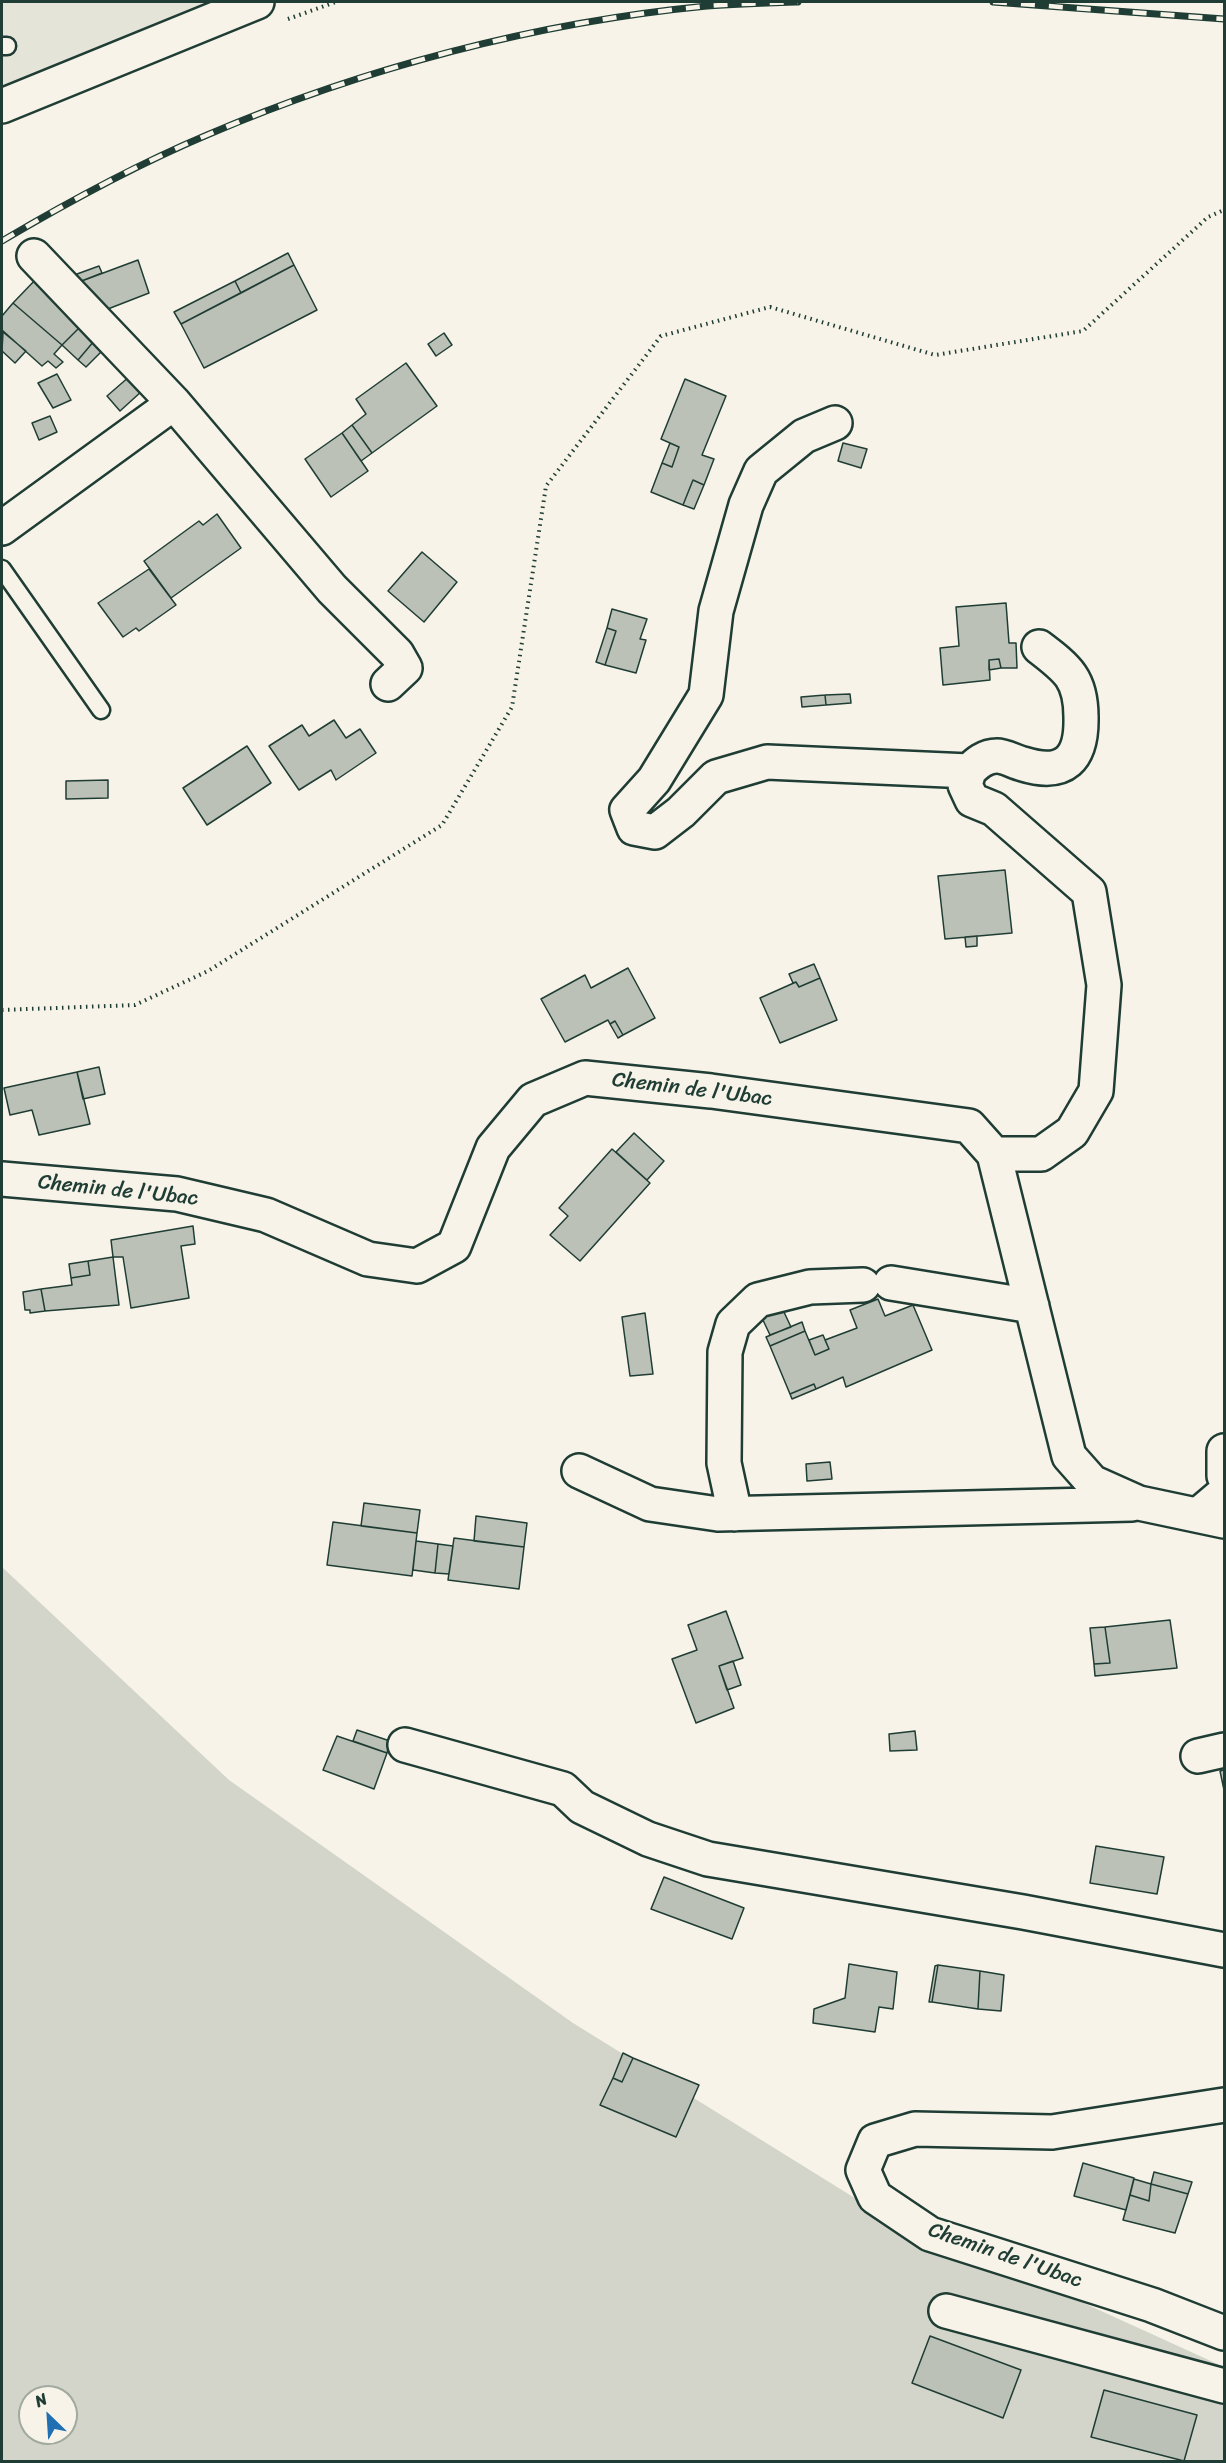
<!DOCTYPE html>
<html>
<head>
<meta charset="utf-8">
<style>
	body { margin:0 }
	#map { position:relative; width:1226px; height:2463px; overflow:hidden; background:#f7f3e8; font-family:Sriracha,sans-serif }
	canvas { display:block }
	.frame { position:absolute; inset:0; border:3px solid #1f3d34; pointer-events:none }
	.north { position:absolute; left:18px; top:2385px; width:60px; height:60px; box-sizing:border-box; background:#f7f3e8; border:2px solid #a1aaa0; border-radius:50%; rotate:335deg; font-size:16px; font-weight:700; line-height:24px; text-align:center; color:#1f3d34 }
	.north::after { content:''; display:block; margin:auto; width:21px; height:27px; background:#1f6fb2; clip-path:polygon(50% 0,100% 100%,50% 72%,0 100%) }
</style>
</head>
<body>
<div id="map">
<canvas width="1226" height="2463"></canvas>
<div class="frame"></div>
<div class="north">N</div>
</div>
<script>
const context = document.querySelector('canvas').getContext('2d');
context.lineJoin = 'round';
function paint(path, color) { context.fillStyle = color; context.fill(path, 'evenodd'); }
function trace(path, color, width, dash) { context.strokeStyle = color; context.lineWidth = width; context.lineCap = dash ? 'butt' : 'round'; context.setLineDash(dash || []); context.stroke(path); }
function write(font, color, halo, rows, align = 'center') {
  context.font = font + ' Sriracha,sans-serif'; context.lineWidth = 6; context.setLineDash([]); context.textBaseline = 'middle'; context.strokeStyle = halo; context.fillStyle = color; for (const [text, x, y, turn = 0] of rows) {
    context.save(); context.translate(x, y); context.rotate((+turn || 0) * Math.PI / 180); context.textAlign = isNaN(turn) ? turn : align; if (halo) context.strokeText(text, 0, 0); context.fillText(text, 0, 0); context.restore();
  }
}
paint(new Path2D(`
	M2,2H213L2,90Z`), '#e5e4d9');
paint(new Path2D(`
	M2,1567L229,1780L573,2023L858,2200L1224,2367V2461H2ZM30,2397H66V2433H30Z`), '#d3d5ca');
const building = new Path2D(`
	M288,253L294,265L241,293L235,281Z
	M138,260L149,293L95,314L79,282Z
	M294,265L317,310L204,368L181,324Z
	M99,266L102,273L79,282L77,274Z
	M38,277L86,321L62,345L13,303Z
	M235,281L241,293L181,324L174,312Z
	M13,303L62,345L54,354L63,362L56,368L48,361L42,366L2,330V316Z
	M86,321L100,334L78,360L62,345Z
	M3,332L26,351L15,363L2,351Z
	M444,333L452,345L436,356L428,344Z
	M100,334L110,343L86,367L78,360Z
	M406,363L437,406L372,453L352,425L366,414L356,399Z
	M57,374L71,400L53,408L38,383Z
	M130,376L142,391L120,411L107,396Z
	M685,379L726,396L702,455L714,459L704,485L693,480L683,505L651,492L662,463L672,467L679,447L661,439Z
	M50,416L57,432L39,440L32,423Z
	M352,425L372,453L361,461L342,433Z
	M342,433L368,471L331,497L305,459Z
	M670,443L679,447L672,467L662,463Z
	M843,443L867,449L861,468L838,461Z
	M693,480L704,485L694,509L683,505Z
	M217,514L241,548L171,598L144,561L199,521L203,525Z
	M422,552L457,582L424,622L388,591Z
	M149,569L176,605L139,631L136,628L123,637L98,603Z
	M1006,603L1009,643H1016L1017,668H1001L999,659L989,660L990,680L943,685L940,648L959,646L956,607Z
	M612,609L647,619L640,639L646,640L636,673L605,665L616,631L607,628Z
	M607,628L616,631L605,665L596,662Z
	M999,659L1001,668L989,670V660Z
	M850,694L851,703L826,705L825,695Z
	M825,695L826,705L802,707L801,697Z
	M334,720L346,738L360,729L376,753L336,780L331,770L299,790L269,746L302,725L309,736Z
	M247,746L271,783L207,825L183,788Z
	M108,780V798L66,799V781Z
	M1005,870L1012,933L945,939L938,876Z
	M977,936V946L966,947L965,937Z
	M814,964L820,978L799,987L796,982L793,983L789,974Z
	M628,968L655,1018L623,1035L615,1021L610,1024L608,1020L565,1042L541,999L585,975L591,988Z
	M820,978L837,1020L780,1043L760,998L796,982L799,987Z
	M615,1021L623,1035L618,1038L610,1024Z
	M99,1067L105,1094L83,1099L77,1072Z
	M77,1072L90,1124L39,1135L32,1110L10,1115L4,1088Z
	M634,1133L664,1161L647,1180L616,1152Z
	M612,1149L650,1183L580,1261L550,1235L568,1216L559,1208Z
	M193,1226L195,1244L181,1246L189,1298L131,1308L123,1257H113L111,1240Z
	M113,1257L119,1305L45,1311L41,1289L72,1285L71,1278L90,1275L88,1261Z
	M88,1261L90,1275L71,1278L69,1264Z
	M41,1289L45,1311L30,1313V1310H25L23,1292Z
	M878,1299L885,1316L913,1305L932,1350L846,1387L843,1377L816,1389L814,1384L790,1394L770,1346L805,1331L815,1355L829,1349L825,1340L857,1328L850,1310Z
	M783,1310L791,1327L770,1335L762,1318Z
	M645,1313L653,1374L630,1376L622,1317Z
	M802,1322L805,1331L770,1346L766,1337Z
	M823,1335L829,1349L815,1355L809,1340Z
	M814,1384L816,1389L792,1399L790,1394Z
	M830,1462L832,1479L807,1481L806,1464Z
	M364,1503L420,1510L417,1533L361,1526Z
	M476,1516L527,1523L524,1547L474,1541Z
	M333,1522L417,1533L412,1576L327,1565Z
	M454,1538L524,1547L519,1589L448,1580Z
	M416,1541L438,1544L435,1573L413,1570Z
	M438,1544L453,1546L449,1574L435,1573Z
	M726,1611L743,1658L719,1666L734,1708L696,1723L672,1659L697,1650L688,1625Z
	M1170,1620L1177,1668L1095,1676L1094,1664L1110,1663L1105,1627Z
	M1105,1627L1110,1663L1094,1664L1090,1628Z
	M733,1661L741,1685L727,1690L719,1666Z
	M357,1730L390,1741L387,1753L353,1741Z
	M915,1731L917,1750L890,1751L889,1734Z
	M337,1736L387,1753L374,1789L323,1770Z
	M1224,1770V1790L1220,1771Z
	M1096,1846L1164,1857L1157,1894L1090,1883Z
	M664,1877L744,1908L732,1939L651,1909Z
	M849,1964L897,1972L893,2009L879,2007L875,2032L813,2023L814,2009L845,1998Z
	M938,1965L980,1971L978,2009L932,2002Z
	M938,1965L932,2002H929L935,1966Z
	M980,1971L1004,1975L1001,2011L978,2009Z
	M623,2053L633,2058L622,2082L613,2078Z
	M633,2058L699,2085L676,2137L600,2105L613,2078L622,2082Z
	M1083,2163L1134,2178L1126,2210L1074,2196Z
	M1154,2172L1192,2182L1188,2194L1151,2184Z
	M1134,2179L1151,2184L1149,2201L1130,2195Z
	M1151,2184L1188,2194L1175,2233L1123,2220L1130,2195L1149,2201Z
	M930,2336L1021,2370L1003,2418L912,2383Z
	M1104,2390L1197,2415L1184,2461L1091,2437Z`);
paint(building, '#bbc1b6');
trace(building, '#1f3d34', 1.5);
const service = new Path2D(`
	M2,46H7
	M2,569L101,710`);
const minor = new Path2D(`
	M2,106L257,2
	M34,256L174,403L332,589L397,654L405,668L388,684
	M835,423L804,436L761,471L746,505L716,611L706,695L654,780L627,810L634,828L655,832L681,812L716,777L767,762L969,771L965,785L972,800L994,809L1089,892L1104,985L1096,1091L1072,1132L1041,1154H994
	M2,528L174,403
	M969,771C977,763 985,756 997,756C1005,756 1015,762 1023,764C1065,777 1082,759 1081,717C1081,679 1068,669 1039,647
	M2,1179L177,1194L266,1215L368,1259L417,1266L454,1246L493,1148L533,1100L585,1078L711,1091L969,1126L994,1154L1069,1456L1092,1482L1139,1503L1224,1521
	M891,1283L1032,1306
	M1224,1451V1476
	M579,1471L650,1504L718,1514L1132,1504
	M735,1514L724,1463L725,1352L733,1324L758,1300L810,1287L863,1285
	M1198,1515L1224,1493
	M405,1745L563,1789L582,1807L648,1839L708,1859L1023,1912L1224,1950
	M1198,1756L1224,1750
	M1224,2105L1052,2132L915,2129L875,2141L863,2170L875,2197L930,2234L1152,2305L1224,2333
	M946,2311L1224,2386`);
trace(service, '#1f3d34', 21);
trace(minor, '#1f3d34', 38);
trace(new Path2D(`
	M288,19L336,2
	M2,1010L135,1005L208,971L442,825L512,707L546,486L661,336L770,307L935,355L1083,331L1208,217L1224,210`), '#1f3d34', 4, [1.5, 4.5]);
trace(service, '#f7f3e8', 16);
trace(minor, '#f7f3e8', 33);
const rail = new Path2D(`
	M993,2L1224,19
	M2,241C68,202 136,165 207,135C363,68 538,22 707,6C737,4 768,3 798,2`);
trace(rail, '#1f3d34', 7);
trace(rail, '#f7f3e8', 4.5, [14]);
write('21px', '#1f3d34', '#f7f3e8', [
	["Chemin de l'Ubac",692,1090,7],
	["Chemin de l'Ubac",118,1191,6],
	["Chemin de l'Ubac",1005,2256,19]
]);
</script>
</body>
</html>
